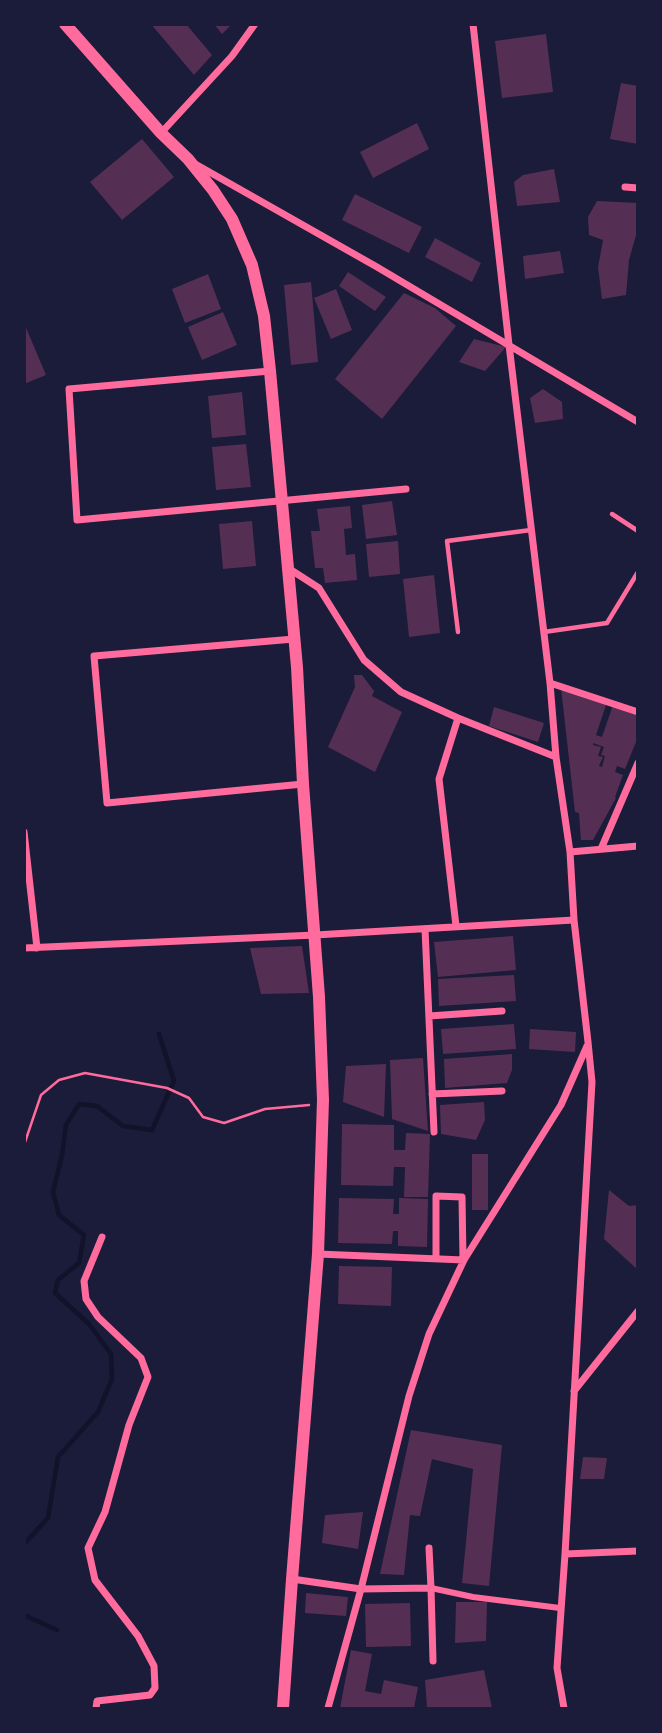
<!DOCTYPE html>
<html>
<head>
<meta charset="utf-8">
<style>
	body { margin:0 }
	#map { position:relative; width:662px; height:1733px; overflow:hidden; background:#1b1b3a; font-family:"Golos Text",sans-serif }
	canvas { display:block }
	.frame { position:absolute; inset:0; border:26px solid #1b1b3a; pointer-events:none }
</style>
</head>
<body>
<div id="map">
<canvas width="662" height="1733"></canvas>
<div class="frame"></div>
</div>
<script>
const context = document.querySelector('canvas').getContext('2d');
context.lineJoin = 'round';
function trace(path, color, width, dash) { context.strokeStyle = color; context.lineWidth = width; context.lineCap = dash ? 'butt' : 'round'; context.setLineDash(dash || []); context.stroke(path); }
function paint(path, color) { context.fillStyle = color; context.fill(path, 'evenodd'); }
trace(new Path2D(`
	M24,1544L48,1518L58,1457L98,1412L112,1379L111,1354L89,1324L55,1293L58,1280L79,1263L84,1235L59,1215L53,1192L62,1155L66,1125L79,1104L97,1106L123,1126L152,1130L174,1081L159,1034
	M24,1615L57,1630`), '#12122b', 4.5);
paint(new Path2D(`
	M151,24H186L212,55L194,75Z
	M214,24H232L222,34Z
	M546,34L553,92L502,98L495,41Z
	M621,83L638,86V144L610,139Z
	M417,123L429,149L373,178L360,152Z
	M142,139L174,177L122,220L90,182Z
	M554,169L560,202L517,206L514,182L523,175Z
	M355,194L422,227L409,253L342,220Z
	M597,201L638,203V228L629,260L626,295L602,299L598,267L603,240L589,235L588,217Z
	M435,238L481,263L472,282L425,257Z
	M560,251L564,273L525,279L523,256Z
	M348,272L386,297L375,311L339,286Z
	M208,274L221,309L185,323L172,289Z
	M311,282L318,362L291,365L284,285Z
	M336,289L352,330L331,339L314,298Z
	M404,293L435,308L456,326L382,419L335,379Z
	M223,312L237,345L202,360L188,327Z
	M24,323L46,375L24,384Z
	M474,339L506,347L485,371L459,362Z
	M543,389L562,402L563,419L535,423L530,398Z
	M242,392L246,435L212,438L208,396Z
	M246,444L251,487L216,490L212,447Z
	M392,501L397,535L366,539L362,505Z
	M350,506L352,528L344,529L346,555L355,554L357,580L325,583L323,568H315L311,531H320L317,509Z
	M252,521L256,566L223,569L219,524Z
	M398,541L400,574L369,577L366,544Z
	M434,575L440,633L409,637L403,579Z
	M354,675H362L374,691L372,696L402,712L375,772L328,747L355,687Z
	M561,688L607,702L596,735L602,737L613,705L638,713V737L625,769L617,766L615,772L623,775L615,797L616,798L593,840H581L579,813L575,812ZM593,743L604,747L601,755L605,756L602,767L599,766L603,757L598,756L601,747L593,745Z
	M494,707L544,723L538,742L489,726Z
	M513,936L516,970L438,977L434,942Z
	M302,946L309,993L261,994L250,948Z
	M514,975L516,1001L439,1006L438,979Z
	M514,1024L516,1049L443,1054L441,1029Z
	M530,1029L576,1032L575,1052L529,1049Z
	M512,1054V1070L507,1083L445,1088L444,1059Z
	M423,1058L428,1131L392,1119L390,1060Z
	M386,1064L384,1117L343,1102L346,1066Z
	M484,1102L485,1120L476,1140L441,1134L440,1105Z
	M342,1124L394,1125V1150H405L406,1133L430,1134L428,1197H404L405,1167H394L393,1186L341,1185Z
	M472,1154H488V1210H472Z
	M609,1190L629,1206L638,1205V1270L604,1239Z
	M339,1198L394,1199L393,1214H399V1198L428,1199L427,1247L398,1246V1231H393L392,1244L338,1243Z
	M339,1266L392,1267L391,1306L338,1304Z
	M411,1430L502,1445L489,1586L462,1583L473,1469L432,1459L420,1516L410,1515L404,1575L380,1574Z
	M583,1457L607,1458L604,1479H580Z
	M363,1512L358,1549L322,1543L325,1515Z
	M306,1593L348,1597L346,1616L305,1613Z
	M456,1602H487L486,1641L455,1643Z
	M410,1603L411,1646L366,1647L365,1604Z
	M351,1650L372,1654L365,1691L381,1694L384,1680L418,1687L414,1708H340Z
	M484,1670L492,1708H427L425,1680Z`), '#542f53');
trace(new Path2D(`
	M24,1145L41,1095L59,1080L85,1073L167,1088L189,1098L203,1117L224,1123L265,1109L309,1105`), '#ff6b9d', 2.5);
trace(new Path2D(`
	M612,514L638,531
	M458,632L447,541L531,530
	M544,632L607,623L638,572`), '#ff6b9d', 4.5);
trace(new Path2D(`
	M431,1588L473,1597L560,1608`), '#ff6b9d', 6);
trace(new Path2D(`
	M473,24L509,345L550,683L556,757L570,852L574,920L588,1042L592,1082L565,1554L557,1668L564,1708
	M161,133L232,56L255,24
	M197,165L377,267L638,422
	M625,187L638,188
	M270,371L69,389L77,520L406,489
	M288,568L319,588L364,660L401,692L458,718L556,757
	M294,639L94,656L107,803L303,784
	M550,683L638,712
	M24,832L37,948
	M601,849L638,763
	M570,852L638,846
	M456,926L439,779L458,718
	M425,929L434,1132
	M24,948L315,935L574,920
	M429,1016L502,1011
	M432,1094L502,1091
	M318,1254L464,1260
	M436,1259V1196L462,1197L463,1259
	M574,1391L638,1311
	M565,1554L638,1551
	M292,1579L361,1589L431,1588L429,1548
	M431,1588L433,1661
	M96,1708L97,1701L150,1695L155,1688L154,1666L138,1636L95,1580L88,1548L105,1512L129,1425L148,1377L141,1358L98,1317L86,1299L84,1281L102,1237
	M328,1708L361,1589L409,1396L429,1334L464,1260L561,1105L587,1046`), '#ff6b9d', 7);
trace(new Path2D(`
	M65,24L161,133L188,159L213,190L232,219L252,265L264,316L270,371L297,667L303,784L319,997L323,1100L318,1254L292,1579L283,1708`), '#ff6b9d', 12);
</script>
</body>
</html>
